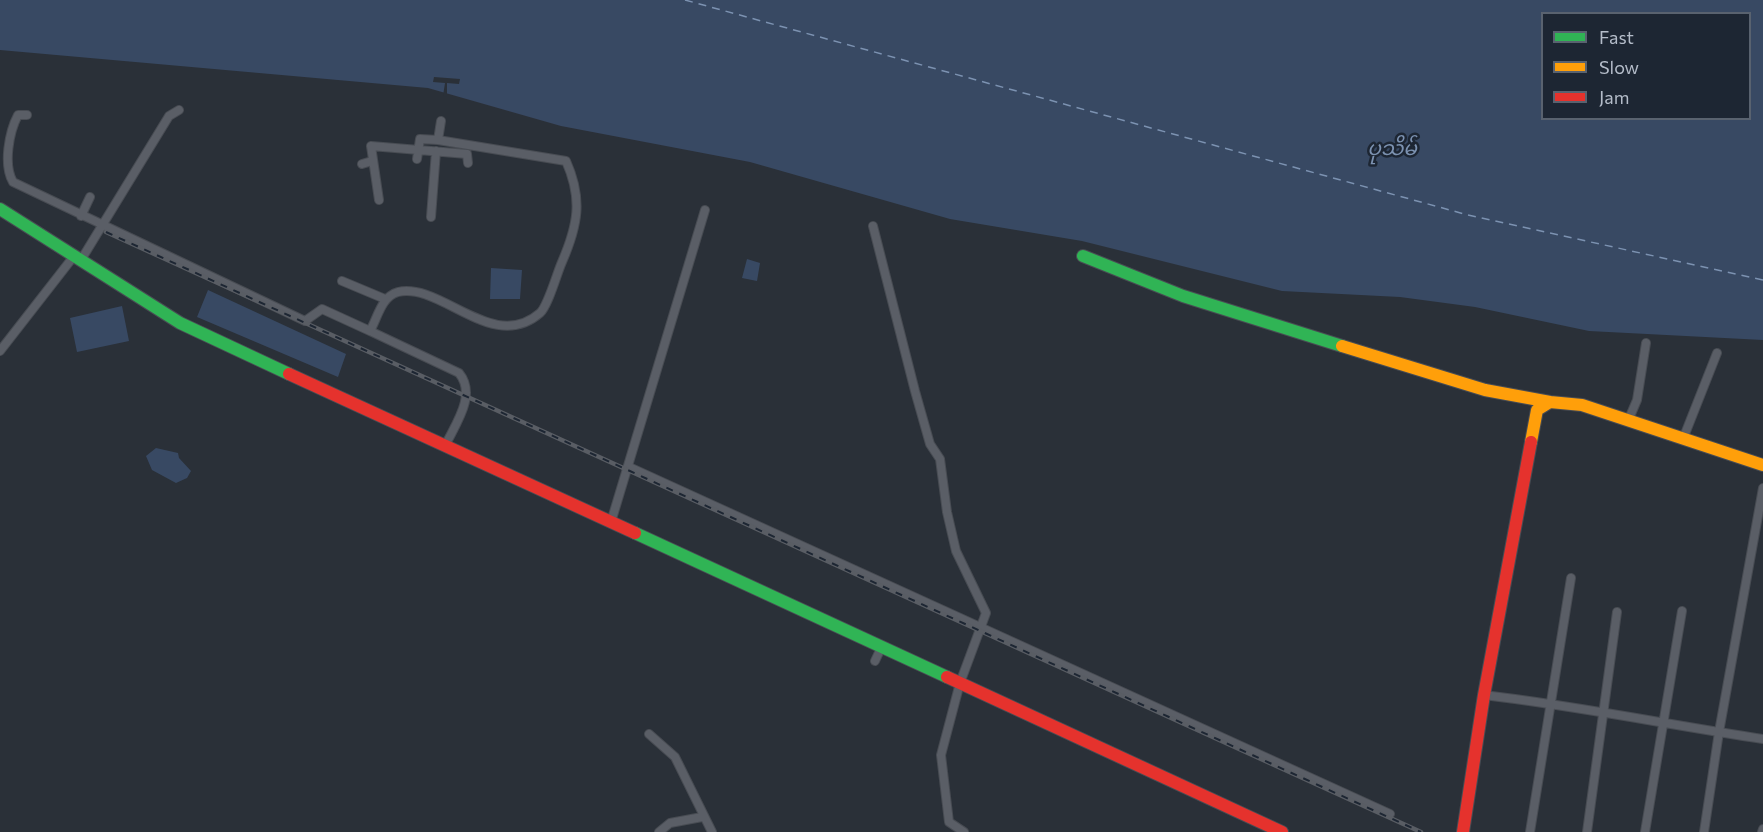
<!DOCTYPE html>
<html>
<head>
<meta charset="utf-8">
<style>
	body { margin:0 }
	#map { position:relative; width:1763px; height:832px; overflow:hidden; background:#2a3038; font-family:Commissioner,sans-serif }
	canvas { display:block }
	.legend { position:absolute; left:1541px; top:12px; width:210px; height:108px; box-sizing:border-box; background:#1d2633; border:2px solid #59626f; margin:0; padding:8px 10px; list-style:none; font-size:18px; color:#b4bcc9 }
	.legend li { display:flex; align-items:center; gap:12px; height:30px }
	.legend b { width:30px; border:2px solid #59626f }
</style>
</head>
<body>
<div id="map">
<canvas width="1763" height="832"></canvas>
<ul class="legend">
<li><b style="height:8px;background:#30b455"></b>Fast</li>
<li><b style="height:8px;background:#ff9f0a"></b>Slow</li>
<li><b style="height:8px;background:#e5322d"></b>Jam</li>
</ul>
</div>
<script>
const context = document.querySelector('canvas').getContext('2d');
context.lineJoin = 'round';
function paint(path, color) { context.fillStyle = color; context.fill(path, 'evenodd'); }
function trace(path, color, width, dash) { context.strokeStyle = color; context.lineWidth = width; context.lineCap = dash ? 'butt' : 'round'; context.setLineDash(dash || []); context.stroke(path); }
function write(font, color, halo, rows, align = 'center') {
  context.font = font + ' Commissioner,"Noto Sans Myanmar",sans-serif'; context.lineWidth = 5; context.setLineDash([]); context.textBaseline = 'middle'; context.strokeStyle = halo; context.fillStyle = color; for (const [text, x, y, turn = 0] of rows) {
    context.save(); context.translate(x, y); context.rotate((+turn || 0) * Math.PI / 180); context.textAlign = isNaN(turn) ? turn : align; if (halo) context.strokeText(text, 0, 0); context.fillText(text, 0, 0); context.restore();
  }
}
paint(new Path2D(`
	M0,0H1763V340L1589,331L1475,307L1400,297L1282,291L1082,241L950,219L750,162L561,126L428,88L0,50ZM1542,14H1750V118H1542Z
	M747,259L760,263L757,281L742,278Z
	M491,268L522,270L520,299H490Z
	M208,290L346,354L338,377L197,317Z
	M122,306L129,341L77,352L70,318Z
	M156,448L178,453L179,458L191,471L187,478L176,483L152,470L146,456Z`), '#384963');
paint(new Path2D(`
	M434,77L460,79L459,84L447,83V97L443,96L445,83L433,82Z`), '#2a3038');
trace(new Path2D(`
	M685,0L1468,215L1763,280`), '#7c92b1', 1.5, [8, 6]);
const street = new Path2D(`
	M27,115H18C9,132 3,165 13,182L305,321L322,309L370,331
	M438,140L441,121
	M417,159L420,139L438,140L566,161C583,199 578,225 562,262C557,273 548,306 540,313C493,354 441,282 398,292C381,297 378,317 370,331L459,373C477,395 456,423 445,446
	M362,164L372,161
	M379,200L371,146L467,154L468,163
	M81,216L90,197
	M431,217L436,151
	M873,226L915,391L930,444L940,459L947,512L956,551L986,613L960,683L941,755L949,822L964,832
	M81,260L169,116L179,110
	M342,281L385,299
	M0,351L74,256
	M1628,421L1637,400L1646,343
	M1683,439L1717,353
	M629,467L1390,814
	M611,522L705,210
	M875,661L882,646
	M1484,695C1578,706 1670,725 1763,739
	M649,734L675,757L712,832
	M659,832L670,823L702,817
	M1530,832L1571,578
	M1587,832L1617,612
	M1645,832L1682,611
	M1704,832L1719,732L1763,488
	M1762,832L1763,829`);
const fast = new Path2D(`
	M0,209L180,323L289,374
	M1083,256L1183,296L1342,346
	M635,533L947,677`);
const slow = new Path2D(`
	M1342,346L1485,390L1550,402
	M1531,442L1537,410L1550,402L1582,405L1763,465`);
const jam = new Path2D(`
	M289,374L635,533
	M947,677L1282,832
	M1463,832L1484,695L1531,442`);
trace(street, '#484c53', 10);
trace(fast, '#484c53', 14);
trace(slow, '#484c53', 14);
trace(jam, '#484c53', 14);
trace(street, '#5a5e66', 8);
trace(fast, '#30b455', 12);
trace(slow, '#ff9f0a', 12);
trace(jam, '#e5322d', 12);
const rail = new Path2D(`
	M106,232L1421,832`);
trace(rail, '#595d64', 4.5);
trace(rail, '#1d2633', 2, [7]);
write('italic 20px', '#7c92b1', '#1d2633', [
	["ပုသိမ်",1392,148]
]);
</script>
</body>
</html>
